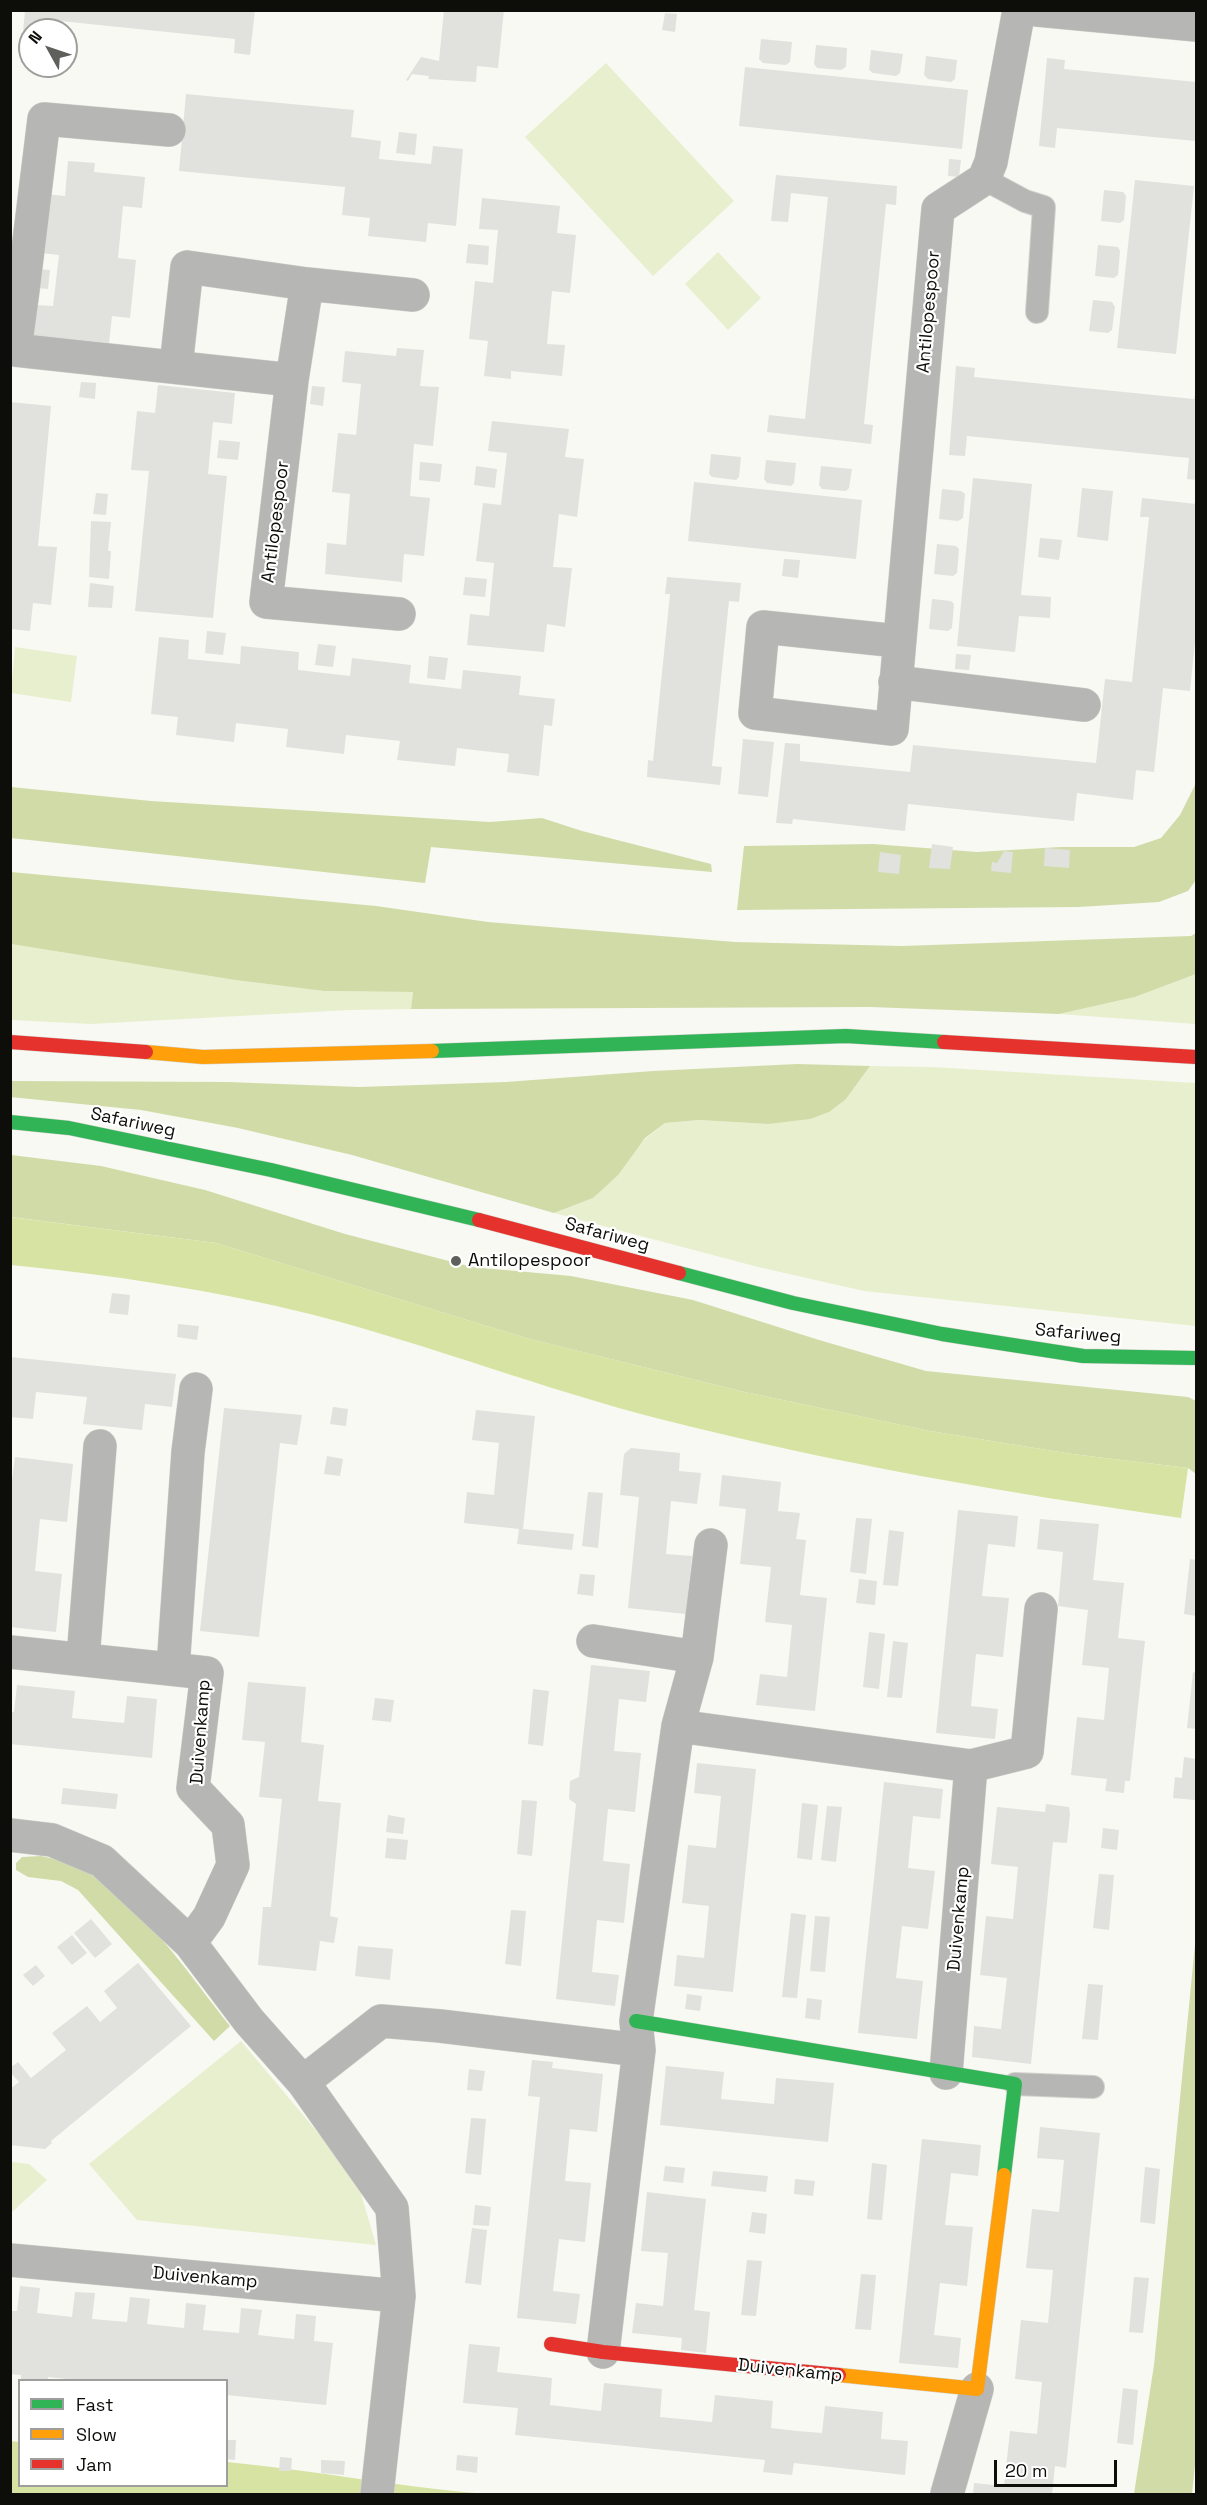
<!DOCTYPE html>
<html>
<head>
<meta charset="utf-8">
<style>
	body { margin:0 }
	#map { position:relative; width:1207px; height:2505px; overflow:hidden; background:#f8f9f2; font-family:"Space Grotesk",sans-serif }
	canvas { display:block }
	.frame { position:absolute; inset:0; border:12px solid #0d0e0a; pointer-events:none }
	.legend { position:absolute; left:18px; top:2379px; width:210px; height:108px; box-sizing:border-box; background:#fff; border:2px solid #9e9f9d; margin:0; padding:8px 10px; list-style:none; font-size:18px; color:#0d0e0a }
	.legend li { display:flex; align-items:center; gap:12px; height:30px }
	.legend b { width:30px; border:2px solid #9e9f9d }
	.north { position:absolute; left:18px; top:18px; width:60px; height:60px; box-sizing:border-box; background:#fff; border:2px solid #9e9f9d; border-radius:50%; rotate:310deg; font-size:16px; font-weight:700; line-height:24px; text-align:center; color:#0d0e0a }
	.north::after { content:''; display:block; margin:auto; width:21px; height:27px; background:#5f605b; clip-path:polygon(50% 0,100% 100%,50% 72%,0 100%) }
	.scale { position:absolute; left:994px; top:2460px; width:123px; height:27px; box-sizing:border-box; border:3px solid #0d0e0a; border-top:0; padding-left:8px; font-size:18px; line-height:21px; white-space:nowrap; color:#0d0e0a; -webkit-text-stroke:4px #fff; paint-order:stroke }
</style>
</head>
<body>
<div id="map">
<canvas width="1207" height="2505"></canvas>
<div class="frame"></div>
<ul class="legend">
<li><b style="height:8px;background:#30b455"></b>Fast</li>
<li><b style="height:8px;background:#ff9f0a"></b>Slow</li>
<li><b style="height:8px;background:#e5322d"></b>Jam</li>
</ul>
<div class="north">N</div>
<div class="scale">20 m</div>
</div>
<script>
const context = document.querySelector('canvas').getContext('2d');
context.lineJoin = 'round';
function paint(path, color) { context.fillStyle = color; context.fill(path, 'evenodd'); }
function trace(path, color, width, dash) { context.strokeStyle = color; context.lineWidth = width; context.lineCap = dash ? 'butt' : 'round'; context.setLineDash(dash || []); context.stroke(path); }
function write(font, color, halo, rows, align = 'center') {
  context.font = font + ' "Space Grotesk",sans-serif'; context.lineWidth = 4.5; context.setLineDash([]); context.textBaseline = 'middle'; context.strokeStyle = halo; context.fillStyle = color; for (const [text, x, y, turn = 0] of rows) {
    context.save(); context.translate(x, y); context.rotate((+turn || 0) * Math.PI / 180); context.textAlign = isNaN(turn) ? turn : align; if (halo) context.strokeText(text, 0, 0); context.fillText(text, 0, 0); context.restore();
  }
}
paint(new Path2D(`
	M606,63L734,201L653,276L525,137Z
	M718,252L761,298L728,330L685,284Z
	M15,647L77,656L71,702L11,693Z
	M11,944L235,980L324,991L413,992L411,1009L350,1010L91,1024L11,1020Z
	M1196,974V1024L1059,1014L1135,997Z
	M870,1066L932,1067L1196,1083V1326L864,1291L758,1267L554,1213L593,1198L645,1139L665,1123L699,1120L768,1124L846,1099Z
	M241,2041L324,2140L361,2194L376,2245L137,2220L89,2164Z
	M11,2162L29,2164L47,2180L11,2213Z`), '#e8efce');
paint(new Path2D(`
	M1196,783V880L1188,891L1159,902L1079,907L737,910L744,846L873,844L977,852L1060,847H1134L1161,838L1180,815Z
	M11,787L151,801L490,822L542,818L582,831L711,864L712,872L431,847L425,883L11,838Z
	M11,872L376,906L488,922L735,942L902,946L1191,936L1196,933V974L1135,997L1059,1014L870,1007L411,1009L413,992L324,991L235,980L11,944Z
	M797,1064L870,1066L846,1099L829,1112L810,1119L768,1124L699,1120L665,1123L645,1138L618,1175L593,1198L554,1213L352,1155L238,1128L141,1110L10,1097L11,1081L228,1082L359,1087L506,1082L653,1071Z
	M11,1155L101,1166L205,1190L345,1234L472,1267L571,1276L693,1300L819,1340L926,1371L1188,1397L1196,1401V1474L1188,1468L1072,1454L930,1431L740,1391L526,1338L216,1243L11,1217Z
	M41,1856C50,1858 60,1860 68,1863C133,1889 187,1972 230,2026L214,2041L78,1890L61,1881L28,1877L16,1870V1863L22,1857Z
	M1196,1934V2455L1192,2494H1134L1154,2365Z`), '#d0dba8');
paint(new Path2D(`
	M10,1217L216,1243L526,1338L740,1391L930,1431L1072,1454L1188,1468L1181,1518C1006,1493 832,1463 660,1419C543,1389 430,1345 314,1315C214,1290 112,1275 11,1265Z
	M10,2441L19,2442L20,2486H226L227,2462C313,2470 399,2487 486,2494H11Z`), '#d6e3a3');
paint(new Path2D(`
	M25,10H255L250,55L234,53L235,39L41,19L39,30L23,32Z
	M444,10H504L498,68L477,66L476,82L428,79L429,76L412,74L408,81L406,80L421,57L439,61Z
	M665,13L677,14L675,32L662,30Z
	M761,39L792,42L790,62L786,65L763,63L759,59Z
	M816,45L847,48L846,67L841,70L817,68L814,64Z
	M871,50L903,54L900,73L896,76L873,73L869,70Z
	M926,56L957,60L955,79L951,82L928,79L924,75Z
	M1047,58L1065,60L1064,69L1196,82V141L1057,128L1055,148L1039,146Z
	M745,67L968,90L962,149L739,126Z
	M186,94L354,110L351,137L381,141L379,159L431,164L433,146L463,149L456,226L428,223L426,242L368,236L370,218L342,215L345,187L179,171Z
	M399,132L417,134L415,155L396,153Z
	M949,159L961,160L959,177L948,176Z
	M68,161L95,163L94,172L145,177L142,208L123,206L118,258L136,260L130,318L112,316L109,343L32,335L35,305L53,306L59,255L40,253L45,194L65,196Z
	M776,175L897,186L896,205L886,204L864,424L873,425L871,444L767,432L769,415L805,419L828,197L791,193L788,222L771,221Z
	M1135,180L1194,186L1176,354L1117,348Z
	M1104,190L1123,192L1126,196L1124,220L1120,223L1101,221Z
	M482,198L560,206L557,233L576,235L570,293L552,291L547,344L565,345L562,376L511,371V379L484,376L488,341L469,339L475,281L493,283L498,230L479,229Z
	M468,244L489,246L488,265L466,263Z
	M1098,245L1118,247L1120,251L1118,275L1114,278L1095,276Z
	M28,268L50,270L48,289L27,287Z
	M1093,300L1112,302L1115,307L1112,330L1108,333L1089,331Z
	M397,348L424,350L420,386L439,387L433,446L414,444L410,496L430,498L424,556L404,554L402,582L325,574L327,543L346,545L350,494L332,492L338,433L356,435L361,384L342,382L345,351L396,356Z
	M956,366L975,368L974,377L1194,399L1196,391V480L1187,479L1189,458L967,436L965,456L949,455Z
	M81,382L96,383L95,399L79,397Z
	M158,385L235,393L232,424L213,422L208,474L227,476L213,618L135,611L149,471L131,470L137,411L155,413Z
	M312,386L325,387L323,406L310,404Z
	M10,402L51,406L38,546L57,547L51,605L33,603L30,631L10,629Z
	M492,421L569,429L565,457L584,459L577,517L559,514L553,567L572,568L565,627L547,624L544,652L467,645L470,614L489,616L494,563L476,561L483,503L501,505L507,453L488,451Z
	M219,440L240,442L238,460L217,458Z
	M711,454L741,457L739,477L736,480L712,477L709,474Z
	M766,460L796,463L794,483L791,486L767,483L764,479Z
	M420,462L442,464L440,482L419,480Z
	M476,466L497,469L495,488L474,485Z
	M821,466L852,469L849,488L846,491L822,489L819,485Z
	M973,478L1032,484L1021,595L1051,597L1050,618L1019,616L1015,652L957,646Z
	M694,482L862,500L856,559L688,541Z
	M1082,488L1113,491L1108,541L1077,537Z
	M942,489L961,491L965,494L963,518L958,521L939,519Z
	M96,493L108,494L106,515L93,514Z
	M1142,498L1196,504V632L1190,691L1163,688L1154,772L1136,770L1133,800L1077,793L1074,821L908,804L905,831L793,819L792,824L776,823L785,743L800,744V761L910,772L913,745L1096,763L1105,679L1132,682L1149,517H1140Z
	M91,521L111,522L108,551H111L109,579L89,577Z
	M1040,538L1062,540L1059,560L1038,557Z
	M937,544L956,546L959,549L957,573L953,576L934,574Z
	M784,559L800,560L798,578L782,576Z
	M465,577L487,579L485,597L463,595Z
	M667,577L741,583L739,602L729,601L712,766L722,767L720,785L647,777L648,760L653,761L670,594H665Z
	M90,583L114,586L112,608L88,607Z
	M932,599L951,601L954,604L952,628L948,631L929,629Z
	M207,631L226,633L223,655L205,653Z
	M159,637L189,640L188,659L240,664L241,646L299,652L298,670L350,676L352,658L411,665L409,683L461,689L463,670L521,676L519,695L555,699L552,726L544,725L539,776L507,772L509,754L457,748L455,766L397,760L400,741L346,735L344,754L286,747L288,729L236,723L234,742L176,735L178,717L151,714Z
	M318,644L336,646L333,667L315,665Z
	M956,654L971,655L969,670L955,669Z
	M429,656L448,658L445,680L427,678Z
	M743,739L774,742L768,797L738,794Z
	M932,844L953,847L950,869L929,868Z
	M1045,848L1070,850L1069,868L1044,866Z
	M1004,851L1013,852L1011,873L991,871L992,862L997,863Z
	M880,852L901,855L899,874L878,872Z
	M112,1293L130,1295L128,1315L109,1313Z
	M178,1324L199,1326L197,1340L177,1337Z
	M10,1357L176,1374L172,1407L145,1404L142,1430L113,1427L83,1424L87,1397L36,1392L33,1419L10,1417Z
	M333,1407L348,1409L346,1426L330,1424Z
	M224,1408L302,1415L297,1445L280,1443L259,1637L200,1631Z
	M476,1410L535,1416L523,1529L574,1534L572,1550L517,1544L519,1529L464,1523L467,1492L494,1495L499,1443L472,1440Z
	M631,1448L680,1453L679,1471L701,1473L697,1504L671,1501L666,1554L692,1556L686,1614L628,1608L639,1497L620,1495L624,1454Z
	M327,1456L343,1459L340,1476L324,1474Z
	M15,1457L73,1464L67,1522L40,1519L35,1571L62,1574L56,1632L10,1627V1496Z
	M722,1475L781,1482L778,1511L800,1513L796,1539L806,1540L800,1595L827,1598L815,1711L756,1705L760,1674L787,1677L792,1625L765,1622L771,1567L740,1564L746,1509L719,1506Z
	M588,1492L603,1493L598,1548L582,1546Z
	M958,1510L1018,1516L1015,1547L988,1544L982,1596L1009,1598L1006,1627L1003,1657L976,1654L971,1706L998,1709L995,1739L936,1733Z
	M856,1518L872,1519L866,1574L850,1572Z
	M1040,1519L1099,1524L1093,1580L1124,1583L1118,1638L1145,1641L1130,1781H1125L1124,1793L1105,1791L1107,1779L1071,1775L1077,1717L1104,1720L1109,1668L1082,1665L1088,1610L1058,1606L1063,1552L1037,1549Z
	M889,1530L904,1532L898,1586L883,1585Z
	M1190,1559L1196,1560V1616L1184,1614Z
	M580,1574L595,1575L593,1596L577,1594Z
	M859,1579L877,1581L875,1605L856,1603Z
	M869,1632L885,1634L879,1689L863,1687Z
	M893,1641L908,1643L902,1698L887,1697Z
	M591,1665L650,1671L646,1702L619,1699L614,1751L641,1753L635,1812L608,1809L603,1861L630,1864L624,1923L597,1920L592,1972L619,1975L615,2006L556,1999L576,1804L569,1799L570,1781L579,1777Z
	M1193,1672L1196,1673V1729L1187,1728Z
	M248,1682L306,1687L301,1742L324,1745L318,1801L341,1803L330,1916L338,1918L334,1943L320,1941L316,1971L258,1965L263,1907H271L282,1799L259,1797L265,1742L242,1740Z
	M17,1685L75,1691L72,1718L124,1723L127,1696L157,1699L152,1758L10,1744V1712H14Z
	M533,1689L549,1691L543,1746L528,1744Z
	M375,1698L394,1700L391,1722L372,1720Z
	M1184,1757L1196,1759L1195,1800L1173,1798L1175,1777L1182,1778Z
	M697,1763L756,1769L733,1992L674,1986L677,1955L704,1958L709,1906L682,1903L688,1845L716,1848L721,1796L694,1793Z
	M884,1782L943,1789L940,1819L913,1816L908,1868L935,1871L928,1929L902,1926L896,1978L923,1981L917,2039L858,2033Z
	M63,1788L118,1794L116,1809L61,1804Z
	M522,1800L537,1801L532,1856L517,1854Z
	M802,1803L818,1805L812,1860L797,1858Z
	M1046,1804L1069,1807L1070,1814L1067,1843L1053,1842L1031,2064L972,2057L974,2026L1001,2029L1007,1978L980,1975L986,1916L1013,1919L1018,1867L991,1864L997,1807L1045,1812Z
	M827,1806L842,1807L836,1862L821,1860Z
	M388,1815L405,1818L403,1834L386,1832Z
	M1103,1828L1119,1830L1117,1850L1101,1848Z
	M387,1838L408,1840L406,1860L385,1858Z
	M1099,1874L1114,1875L1109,1930L1093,1928Z
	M511,1910L526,1911L521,1966L505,1964Z
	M791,1913L806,1915L797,1998L782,1997Z
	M815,1916L830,1917L825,1972L810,1971Z
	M91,1919L112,1944L95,1958L74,1933Z
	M72,1935L87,1953L72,1965L57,1947Z
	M358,1946L393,1949L390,1980L355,1976Z
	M138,1963L191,2026L51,2141L52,2143L45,2149L10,2145V2089L19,2082L10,2072V2068L18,2062L31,2078L66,2050L52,2033L87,2006L100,2022L117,2008L104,1991Z
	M36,1965L45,1976L33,1986L23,1975Z
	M1088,1984L1103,1985L1098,2040L1082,2039Z
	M687,1994L702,1996L700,2011L685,2009Z
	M807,1998L822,2000L820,2020L805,2018Z
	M532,2060L553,2062L552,2068L603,2074L597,2132L570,2129L565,2181L591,2183L585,2242L559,2239L553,2291L580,2294L576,2324L517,2318L540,2097L528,2096Z
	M666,2066L724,2072L721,2099L774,2104L776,2078L834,2083L828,2142L660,2125Z
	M469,2069L485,2071L482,2091L467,2090Z
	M471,2118L486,2119L481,2175L465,2173Z
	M1040,2127L1100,2133L1066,2468L1055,2466L1052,2494H973L974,2483L1004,2486L1010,2431L1037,2434L1042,2382L1015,2379L1018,2349L1021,2320L1048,2323L1053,2270L1026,2268L1029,2239L1032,2209L1059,2212L1064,2160L1037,2158Z
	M922,2139L981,2145L978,2176L951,2173L945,2225L973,2227L967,2286L940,2283L934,2335L961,2338L958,2368L899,2363Z
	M872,2163L887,2165L882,2220L867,2219Z
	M665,2166L685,2168L683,2183L663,2181Z
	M1145,2167L1160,2169L1155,2224L1140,2222Z
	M713,2171L768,2176L766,2192L711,2186Z
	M795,2179L815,2181L813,2196L794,2194Z
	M647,2192L706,2199L694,2310L710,2312L706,2353L681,2350L682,2338L632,2333L636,2303L663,2306L668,2253L641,2251Z
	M475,2205L491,2207L489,2226L473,2225Z
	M752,2212L767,2214L765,2234L749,2232Z
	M472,2228L487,2230L481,2285L465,2283Z
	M747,2260L762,2261L756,2316L741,2315Z
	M861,2274L876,2275L871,2330L855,2329Z
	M1134,2277L1149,2278L1143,2333L1129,2332Z
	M20,2286L40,2288L37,2313L72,2317L75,2292L95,2293L92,2319L127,2322L130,2297L150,2299L147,2324L184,2328L186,2303L206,2305L203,2330L239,2333L241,2308L262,2310L258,2335L294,2339L296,2314L316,2316L314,2341L333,2343L326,2405L226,2395V2380H76L48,2377V2380H21V2375L10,2374V2311H17Z
	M469,2344L500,2347L497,2372L552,2378L550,2405L601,2411L604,2383L662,2389L660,2417L712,2422L715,2395L773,2401L771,2428L797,2431L822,2433L825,2406L883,2412L881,2439L908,2441L905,2475L794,2463L792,2475L763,2472L765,2460L515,2435L518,2408L463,2403Z
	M1123,2388L1138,2390L1133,2445L1117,2443Z
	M226,2440H236L235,2460L226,2459Z
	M457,2455L478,2457L477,2473L456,2470Z
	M280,2457L292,2458L291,2471H279Z
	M321,2460L345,2461L344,2475L321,2473Z`), '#e1e2dd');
const lane = new Path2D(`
	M984,179L1025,201L1044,207L1037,312
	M1015,2084L1093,2087`);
const street = new Path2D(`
	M1037,10L1196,25
	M10,290H23L44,119L169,130
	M23,290L15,350L292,380
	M176,366L187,267L307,284
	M399,614L266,602L292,380L307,284L413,295
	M898,641L763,627L755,713L892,729L938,209L984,179L991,162L1019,10
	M895,682L1084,705
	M593,1641L697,1657
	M10,1652L207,1673L193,1788L228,1825L233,1865L209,1917L190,1943
	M83,1658L100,1446
	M173,1668L188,1452L196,1389
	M678,1726L971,1766L1027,1752L1041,1609
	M10,1835L52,1840L102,1861L190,1943L249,2021L303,2082L392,2208L399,2296L377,2494
	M946,2073L971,1766
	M303,2082L381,2021L440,2026L639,2050
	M10,2260L399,2296
	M603,2352L639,2050L636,2021L678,1726L697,1657L711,1545
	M947,2494L977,2389`);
const fast = new Path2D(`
	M432,1051L846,1036L944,1042
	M10,1122L69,1128L271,1170L479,1220
	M679,1273L793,1303L942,1334L1083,1356L1196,1358
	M636,2021L1015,2084L1004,2175`);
const slow = new Path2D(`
	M146,1052L203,1057L432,1051
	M839,2375L977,2389L1004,2175`);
const jam = new Path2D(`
	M10,1042L146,1052
	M944,1042L1196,1057
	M479,1220L679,1273
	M551,2344L603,2352L839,2375`);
trace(lane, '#d2d3ce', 24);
trace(street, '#d2d3ce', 34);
trace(fast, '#d2d3ce', 15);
trace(slow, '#d2d3ce', 15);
trace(jam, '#d2d3ce', 15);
trace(lane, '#b6b6b4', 22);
trace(street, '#b6b6b4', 33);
trace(fast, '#30b455', 14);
trace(slow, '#ff9f0a', 14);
trace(jam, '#e5322d', 14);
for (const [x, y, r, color] of [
	[456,1261,6,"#5f605b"]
]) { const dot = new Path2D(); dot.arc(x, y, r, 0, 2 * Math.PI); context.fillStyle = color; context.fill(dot); trace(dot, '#fff', 2); }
write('18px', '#0d0e0a', '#fff', [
	["Antilopespoor",929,312,-85],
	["Antilopespoor",276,522,-83],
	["Safariweg",133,1123,12],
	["Safariweg",607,1235,15],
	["Safariweg",1078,1334,5],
	["Duivenkamp",201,1732,-86],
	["Duivenkamp",959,1919,-85],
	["Duivenkamp",205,2278,5],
	["Duivenkamp",790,2371,6]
]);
write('18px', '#0d0e0a', '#fff', [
	["Antilopespoor",468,1261]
], 'left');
</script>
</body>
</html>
